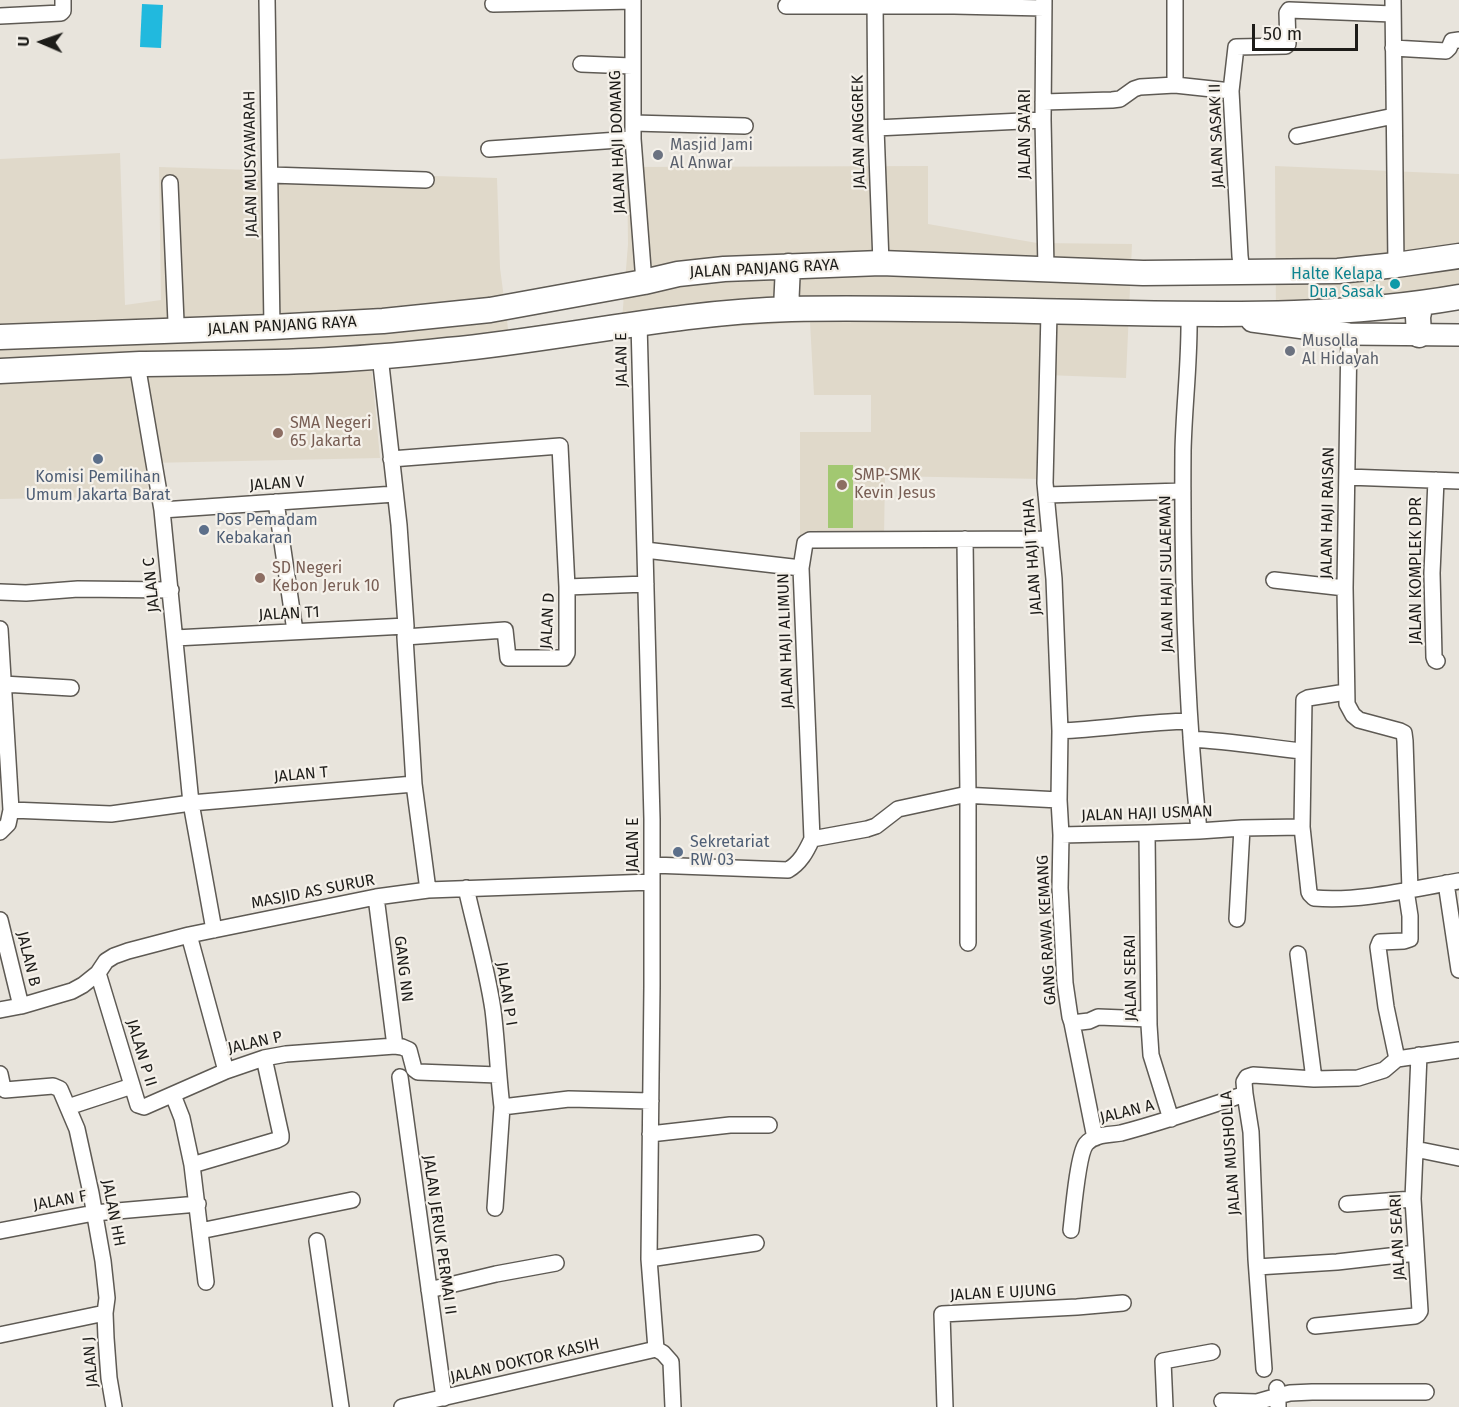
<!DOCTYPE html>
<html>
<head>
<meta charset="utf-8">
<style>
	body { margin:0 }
	#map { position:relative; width:1459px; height:1407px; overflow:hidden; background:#e8e4dc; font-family:"Fira Sans",sans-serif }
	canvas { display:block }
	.north { position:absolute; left:12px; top:12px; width:60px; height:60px; -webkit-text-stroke:4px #f5f1ea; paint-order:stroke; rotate:272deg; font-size:16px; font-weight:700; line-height:24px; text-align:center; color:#1d1c19 }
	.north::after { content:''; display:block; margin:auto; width:21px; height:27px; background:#1d1c19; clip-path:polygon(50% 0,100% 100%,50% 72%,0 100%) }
	.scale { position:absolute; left:1252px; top:24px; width:106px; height:27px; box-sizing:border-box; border:3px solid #1d1c19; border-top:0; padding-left:8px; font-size:18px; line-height:21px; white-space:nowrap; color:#1d1c19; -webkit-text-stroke:4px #f5f1ea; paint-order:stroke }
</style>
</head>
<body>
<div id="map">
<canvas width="1459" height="1407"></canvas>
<div class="north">U</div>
<div class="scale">50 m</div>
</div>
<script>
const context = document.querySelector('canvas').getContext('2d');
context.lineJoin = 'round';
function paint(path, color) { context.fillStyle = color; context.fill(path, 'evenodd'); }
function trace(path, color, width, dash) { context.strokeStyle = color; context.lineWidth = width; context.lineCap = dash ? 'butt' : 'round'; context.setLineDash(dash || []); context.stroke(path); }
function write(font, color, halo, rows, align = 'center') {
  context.font = font + ' "Fira Sans",sans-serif'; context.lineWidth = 4.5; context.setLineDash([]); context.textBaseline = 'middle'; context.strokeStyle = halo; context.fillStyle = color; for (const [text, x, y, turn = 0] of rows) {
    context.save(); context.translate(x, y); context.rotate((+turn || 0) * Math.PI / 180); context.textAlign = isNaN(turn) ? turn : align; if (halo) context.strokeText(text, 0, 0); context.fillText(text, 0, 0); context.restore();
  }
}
paint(new Path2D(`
	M120,153L125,305L161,300L159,167L497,178L500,268L511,351L371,363L380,458L149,463L147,496L0,499V159Z
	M928,166V224L1037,243L1132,244L1126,378L1046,375L1042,479L885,476L884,537H800V432H871V395H814L810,322L621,333L628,244L627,167Z
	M1275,166L1459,174V304L1276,320Z`), '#e0d9ca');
paint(new Path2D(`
	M828,465H853V528H828Z`), '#a2c871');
paint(new Path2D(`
	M142,4L163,5L161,48L140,47Z`), '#21b9de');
const street = new Path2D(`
	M267,0L272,327
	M633,0V139L644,282
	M875,0L876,128L881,263
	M1044,0L1043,120L1046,269
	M1175,0V85
	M1393,0L1396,265
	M493,4L633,1
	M786,6H954L1044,8
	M0,16L61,13L63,11V0
	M1393,48L1446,51L1449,48L1452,41L1459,40
	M581,64L632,66
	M1043,102L1112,100L1120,99L1134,89L1140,87L1175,85L1231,91
	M633,123L745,126
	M876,128L1043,120
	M1297,136L1394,116
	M489,149L633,139
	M270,175L426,180
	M170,183L176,322L175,330
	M1242,272L1240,256L1231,91L1236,47L1286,46L1288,44L1287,13L1289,10L1393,14
	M1049,312L1045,483L1054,579L1060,731L1059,800L1061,835L1147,833L1199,831L1242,828L1302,827L1309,892L1310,894L1314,898C1361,902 1412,889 1459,881
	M1189,314C1190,360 1184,405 1183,451C1182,577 1186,705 1199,831
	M639,323L652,819V986L649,1259L656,1349
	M1349,334L1345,588L1347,704L1353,715L1359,720L1400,731L1404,733L1405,741L1410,890
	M380,356L399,525L406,626L405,637L414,784L428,890
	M137,364L162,510L191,803L214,930
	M391,459L560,446L567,587
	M1347,477L1459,481
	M1436,480L1432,573L1434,657L1435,660L1437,661
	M1046,495L1183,491
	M276,502L295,631
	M162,510L395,494
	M965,539L968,795V943
	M645,550L801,568
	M1274,580L1345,588
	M0,592L26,593L78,589L171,590
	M0,629L11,810L8,824L0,832
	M405,637L505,630L508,658H564L567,653V587L646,584
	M175,638L406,626
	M3,684L71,688
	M1060,731C1104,729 1146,722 1189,721
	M1191,739C1228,741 1265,747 1302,751
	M11,810L111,814L191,803L414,784
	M1302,827L1304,700L1308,698L1346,692
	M1147,833L1149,1025L1151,1055L1171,1119
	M1061,835L1060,888L1065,983L1070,1017L1072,1023L1095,1138
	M812,839L801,568L805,543L810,540L1050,539
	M652,865L788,870C800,863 806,852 812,839L867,829L876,826L898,809L963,795L1059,800
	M1446,883L1459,970
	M466,888C475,928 487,969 493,1010C497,1042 498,1074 502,1107L569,1099L651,1101
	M376,897L395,1046
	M1237,919L1242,828
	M0,920L21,1006
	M189,935L226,1071L264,1058L286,1054L395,1046L402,1047L409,1050L414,1069L418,1072L498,1075
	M1298,954L1314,1079
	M98,973L138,1105L144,1107L226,1071
	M0,1010L21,1006L72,991L83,985L98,973L106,961L114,956L128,951L189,935L376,897L428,890L652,882
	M1072,1023L1089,1021L1098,1017L1149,1019
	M1397,1059L1386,1007L1378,947L1380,942L1404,941L1410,939V916L1406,890
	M0,1074L3,1088L5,1090L53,1086L60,1089L77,1129L91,1193L103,1261L107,1298L105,1313L106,1338L109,1378L114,1407
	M400,1077L444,1398
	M173,1095L182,1118L192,1165L206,1282
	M68,1107L132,1086
	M650,1134L730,1125H769
	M1415,1149L1459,1158
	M192,1165L277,1140L281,1138V1135L264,1058
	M1347,1204L1413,1199
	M495,1208L502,1107
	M1071,1230C1073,1213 1078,1154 1086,1144C1094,1134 1110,1135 1121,1133C1163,1122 1204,1108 1245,1094
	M0,1231L94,1213L198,1204
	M200,1231L352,1200
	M317,1241L341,1407
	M649,1259L756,1243
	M1257,1267L1337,1262L1416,1253
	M429,1290L496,1274L556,1263
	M1315,1326L1415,1316L1418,1314L1420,1311L1413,1199L1419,1055
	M0,1335L105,1313
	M656,1349L663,1353L671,1362L673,1407
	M1264,1369L1256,1259L1251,1132L1245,1094L1244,1082L1247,1077L1253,1075L1314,1079L1358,1078L1384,1070L1397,1059L1459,1050
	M1222,1401L1257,1402L1278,1396L1277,1388
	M402,1407L656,1349
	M945,1407L942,1314L1077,1307L1123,1303
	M1165,1407L1163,1361L1212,1352
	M1278,1407V1396L1290,1393L1312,1392H1426`);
const secondary = new Path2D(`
	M1252,321L1349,334L1459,335`);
const primary = new Path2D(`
	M786,309L788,266
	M1419,335L1418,317L1421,303
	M0,337L272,327L383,321L490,310L644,282L678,274L724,269L881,263L1143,273L1338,271L1396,265L1459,256
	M0,371C47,369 93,366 140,364C196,363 252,363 309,361C355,359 402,355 448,350C562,339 676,312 791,309C904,307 1016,311 1129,313C1239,315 1351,316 1459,297`);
trace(street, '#5e5a54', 18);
trace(secondary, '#5e5a54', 24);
trace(primary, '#5e5a54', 27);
trace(street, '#fff', 15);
trace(secondary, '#fff', 21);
trace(primary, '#fff', 24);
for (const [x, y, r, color] of [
	[658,155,6,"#6b7280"],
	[1395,284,6,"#0f9aa8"],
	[1290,351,6,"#6b7280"],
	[278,433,6,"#8d6e63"],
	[98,459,6,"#5c6f8a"],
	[842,485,6,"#8d6e63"],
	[204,530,6,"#5c6f8a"],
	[260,578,6,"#8d6e63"],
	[678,852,6,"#5c6f8a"]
]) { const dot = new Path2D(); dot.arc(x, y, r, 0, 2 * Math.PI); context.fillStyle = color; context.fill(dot); trace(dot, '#f5f1ea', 2); }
write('16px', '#1d1c19', '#f5f1ea', [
	["JALAN ANGGREK",859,132,-91],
	["JALAN SA'ARI",1026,134,-90],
	["JALAN SASAK II",1217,136,-92],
	["JALAN HAJI DOMANG",618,142,-92],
	["JALAN MUSYAWARAH",251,164,-91],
	["JALAN PANJANG RAYA",764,269,-3],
	["JALAN PANJANG RAYA",282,326,-3],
	["JALAN E",622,360,-91],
	["JALAN V",277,484,-4],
	["JALAN HAJI RAISAN",1328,513,-89],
	["JALAN HAJI TAHA",1033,557,-94],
	["JALAN KOMPLEK DPR",1417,571,-90],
	["JALAN HAJI SULAEMAN",1167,574,-91],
	["JALAN C",152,585,-96],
	["JALAN T1",289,614,-3],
	["JALAN D",548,621,-87],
	["JALAN HAJI ALIMUN",786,641,-92],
	["JALAN T",301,775,-5],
	["JALAN HAJI USMAN",1147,814,-2],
	["JALAN E",634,845,-90],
	["MASJID AS SURUR",313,892,-11],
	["GANG RAWA KEMANG",1047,930,-93],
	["JALAN B",28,959,76],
	["GANG NN",403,969,83],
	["JALAN SERAI",1131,978,-91],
	["JALAN P I",506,994,81],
	["JALAN P",255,1043,-13],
	["JALAN P II",141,1053,73],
	["JALAN A",1127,1112,-14],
	["JALAN MUSHOLLA",1231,1153,-94],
	["JALAN F",60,1201,-10],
	["JALAN HH",113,1213,79],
	["JALAN JERUK PERMAI II",439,1235,82],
	["JALAN SEARI",1398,1237,-93],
	["JALAN E UJUNG",1003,1293,-3],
	["JALAN DOKTOR KASIH",525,1361,-13],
	["JALAN J",91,1362,-95]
]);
write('16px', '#5b616d', '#f5f1ea', [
	["Masjid Jami",670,146],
	["Al Anwar",670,164],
	["Musolla",1302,342],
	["Al Hidayah",1302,360]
], 'left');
write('16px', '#0d838f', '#f5f1ea', [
	["Halte Kelapa",1383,275],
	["Dua Sasak",1383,293]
], 'right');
write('16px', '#785e54', '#f5f1ea', [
	["SMA Negeri",290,424],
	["65 Jakarta",290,442],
	["SMP-SMK",854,476],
	["Kevin Jesus",854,494],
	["SD Negeri",272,569],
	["Kebon Jeruk 10",272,587]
], 'left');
write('16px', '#4e5e75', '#f5f1ea', [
	["Komisi Pemilihan",98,478,"center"],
	["Umum Jakarta Barat",98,496,"center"],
	["Pos Pemadam",216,521],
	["Kebakaran",216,539],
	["Sekretariat",690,843],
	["RW 03",690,861]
], 'left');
</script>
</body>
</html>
